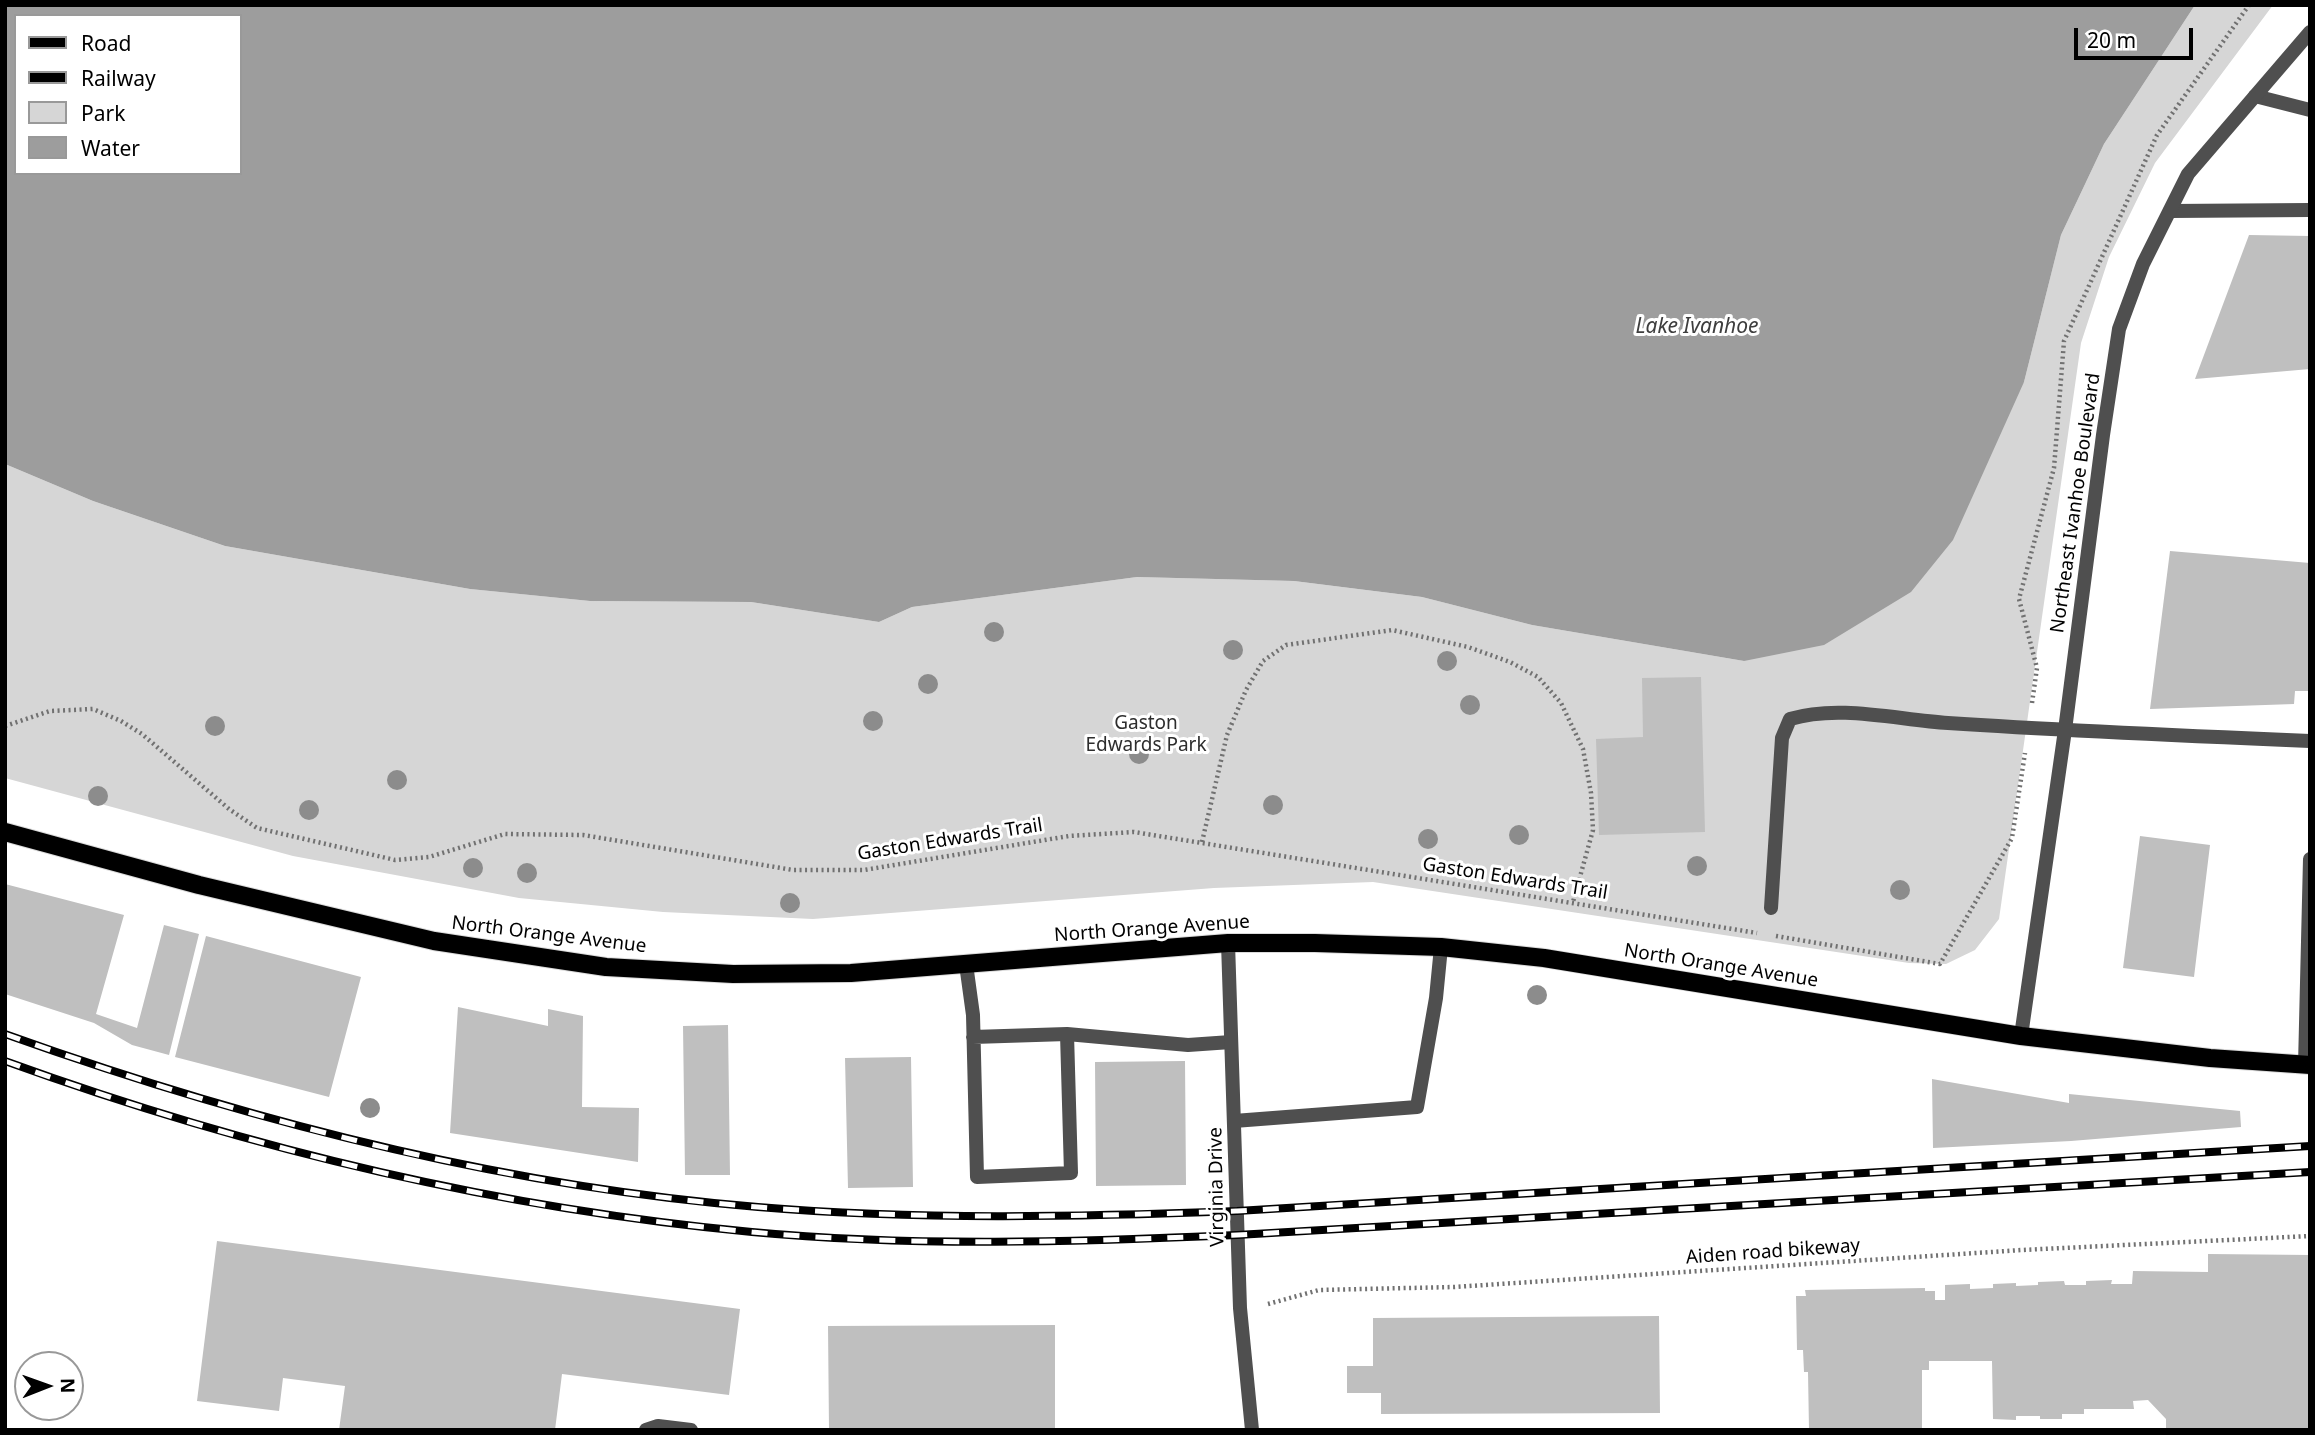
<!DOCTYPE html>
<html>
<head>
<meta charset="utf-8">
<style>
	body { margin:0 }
	#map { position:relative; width:2315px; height:1435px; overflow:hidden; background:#fff; font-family:"Noto Sans",sans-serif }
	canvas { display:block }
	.frame { position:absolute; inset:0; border:7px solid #000; pointer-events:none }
	.legend { position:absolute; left:14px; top:14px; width:228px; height:161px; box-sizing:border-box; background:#fff; border:2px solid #999; margin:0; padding:9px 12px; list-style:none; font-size:21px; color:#000 }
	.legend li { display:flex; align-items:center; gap:14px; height:35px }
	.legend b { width:35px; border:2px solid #999 }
	.north { position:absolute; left:14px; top:1351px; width:70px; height:70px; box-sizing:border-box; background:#fff; border:2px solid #999; border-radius:50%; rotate:89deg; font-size:19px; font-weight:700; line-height:28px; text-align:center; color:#000 }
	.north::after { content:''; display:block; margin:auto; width:24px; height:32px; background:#000; clip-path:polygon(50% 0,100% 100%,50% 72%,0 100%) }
	.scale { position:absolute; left:2074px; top:28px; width:119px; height:32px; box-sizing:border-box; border:4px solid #000; border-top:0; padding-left:9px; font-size:21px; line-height:24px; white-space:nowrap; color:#000; -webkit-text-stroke:5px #fff; paint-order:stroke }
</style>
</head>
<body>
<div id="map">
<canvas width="2315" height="1435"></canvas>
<div class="frame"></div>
<ul class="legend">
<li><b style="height:9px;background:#000"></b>Road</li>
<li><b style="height:9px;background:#000"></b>Railway</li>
<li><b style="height:19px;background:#d6d6d6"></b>Park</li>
<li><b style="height:19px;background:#9d9d9d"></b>Water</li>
</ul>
<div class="north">N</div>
<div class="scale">20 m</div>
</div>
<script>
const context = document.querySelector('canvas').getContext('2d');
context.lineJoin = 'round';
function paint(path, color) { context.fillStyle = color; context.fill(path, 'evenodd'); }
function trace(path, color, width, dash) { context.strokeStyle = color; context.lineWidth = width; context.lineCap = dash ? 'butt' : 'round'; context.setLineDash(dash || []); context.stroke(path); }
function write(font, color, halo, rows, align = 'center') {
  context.font = font + ' "Noto Sans",sans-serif'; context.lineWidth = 6; context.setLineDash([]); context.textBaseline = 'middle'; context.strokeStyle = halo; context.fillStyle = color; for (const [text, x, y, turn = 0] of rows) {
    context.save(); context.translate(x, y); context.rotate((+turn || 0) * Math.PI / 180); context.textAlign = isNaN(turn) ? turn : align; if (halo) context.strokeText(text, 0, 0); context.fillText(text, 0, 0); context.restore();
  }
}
paint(new Path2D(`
	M2195,5H2273L2155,163L2109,257L2081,343L1999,919L1975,950L1946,964L1909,963L1373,882L1214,888L813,919L663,912L519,898L293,856L5,778V464L93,501L225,546L470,589L590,601L751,602L879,622L912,607L1137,577L1294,581L1422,597L1532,625L1744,661L2024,382L2061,235L2104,144Z`), '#d6d6d6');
paint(new Path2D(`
	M5,5H2195L2104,144L2061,235L2024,382L1953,540L1911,592L1824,645L1744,661L1532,625L1422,597L1294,581L1137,577L912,607L879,622L751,602L590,601L470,589L225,546L93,501L5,464ZM16,16H240V173H16Z`), '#9d9d9d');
paint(new Path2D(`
	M2249,235L2310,236V369L2195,379Z
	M2170,551L2310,563V691H2295L2294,704L2150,709Z
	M1701,677L1705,832L1599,835L1596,739L1643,737L1642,678Z
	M2140,836L2210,845L2194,977L2123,968Z
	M5,884L124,915L96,1014L137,1028L164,925L199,934L169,1055L132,1045L94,1023L5,994Z
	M206,936L361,977L329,1097L175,1057Z
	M458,1007L548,1026V1009L583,1016L582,1107L639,1108L638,1162L450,1133Z
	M728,1025L730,1175H685L683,1026Z
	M911,1057L913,1187L848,1188L845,1058Z
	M1185,1061L1186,1185L1096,1186L1095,1062Z
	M1932,1079L2069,1103V1094L2240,1111L2241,1127L2071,1141L1933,1148Z
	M217,1241L740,1309L729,1395L562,1374L555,1430H339L345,1386L283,1378L279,1411L197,1401Z
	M2208,1254L2310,1255V1430H2166V1419L2148,1400L2133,1401L2134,1409H2084V1414H2062V1419H2040V1416H2016V1420L1993,1419L1992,1361H1929V1370H1922V1430H1809L1808,1372H1804L1803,1350H1797L1796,1296H1806L1805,1290L1925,1288V1291H1935V1300H1945V1285L1970,1284V1289L1993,1288V1284L2016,1283V1286L2038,1285V1282L2064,1281L2065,1285H2086V1281L2112,1280L2111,1284H2132L2133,1271L2208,1272Z
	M1659,1316L1660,1413L1381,1414V1393H1347V1366H1373V1318Z
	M1055,1325V1430H829L828,1326Z`), '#bfbfbf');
const primary = new Path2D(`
	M5,832L199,885L434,941L606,967L733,974L851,973L1228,943H1315L1441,947L1544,958L2021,1036L2210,1058L2310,1065`);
trace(primary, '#dbdbdb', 20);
trace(new Path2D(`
	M2032,703L2037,668L2019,599L2054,468L2064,341L2157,135L2249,5
	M5,726L50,711L93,709L121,721L142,734L229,809L257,828L395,860L429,857L505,834L583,835L793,870H864L1069,836L1134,832L1757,933
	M1202,842L1227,735L1246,690L1263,661L1286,645L1392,630L1468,647L1510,662L1538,677L1561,703L1583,749L1591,793L1593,830L1573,902
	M1776,936L1940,964L2012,838L2025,753
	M1268,1304L1319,1290L1454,1287L2022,1250L2310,1236`), '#717171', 4.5, [2, 3.5]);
trace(new Path2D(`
	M2255,96L2310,110
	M2170,211L2310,210
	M1771,908L1782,738L1790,719C1839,704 1898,720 1948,723C2069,731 2189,736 2310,741
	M966,964L973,1015L977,1177L1071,1173L1067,1034
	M973,1037L1067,1034L1188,1045L1231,1042
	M2305,1065L2310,859
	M1234,1121L1417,1107L1436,998L1441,947
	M646,1430L658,1426L691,1430`), '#4f4f4f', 14);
trace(new Path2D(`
	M2021,1036L2065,730L2103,435L2119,329L2143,264L2188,174L2310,32`), '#4f4f4f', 14);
trace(new Path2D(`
	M1228,943L1240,1308L1252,1430`), '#4f4f4f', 14);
trace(primary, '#000', 18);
const rail = new Path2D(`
	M5,1034C248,1121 500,1186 758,1207C917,1220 1077,1217 1237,1211L2310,1146
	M5,1061C248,1149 495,1208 752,1232C914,1247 1076,1242 1237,1235L2310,1172`);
trace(rail, '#000', 8);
trace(rail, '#fff', 5, [16]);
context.fillStyle = '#8c8c8c';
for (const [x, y] of [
	[994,632],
	[1233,650],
	[1447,661],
	[928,684],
	[1470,705],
	[873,721],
	[215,726],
	[1139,754],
	[397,780],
	[98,796],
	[1273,805],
	[309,810],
	[1519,835],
	[1428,839],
	[1697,866],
	[473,868],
	[527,873],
	[1900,890],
	[790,903],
	[1537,995],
	[370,1108]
]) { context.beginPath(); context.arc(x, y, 10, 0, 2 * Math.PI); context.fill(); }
write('19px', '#000', '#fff', [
	["Northeast Ivanhoe Boulevard",2076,503,-82],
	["Gaston Edwards Trail",950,840,-9],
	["Gaston Edwards Trail",1515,879,9],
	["North Orange Avenue",1152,929,-4],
	["North Orange Avenue",549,935,7],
	["North Orange Avenue",1721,966,9],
	["Virginia Drive",1217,1187,-91],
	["Aiden road bikeway",1773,1252,-4]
]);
write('19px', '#2d2d2d', '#fff', [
	["Gaston",1146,724],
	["Edwards Park",1146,746]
]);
write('italic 21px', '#3e3e3e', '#fff', [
	["Lake Ivanhoe",1697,327]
]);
</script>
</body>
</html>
